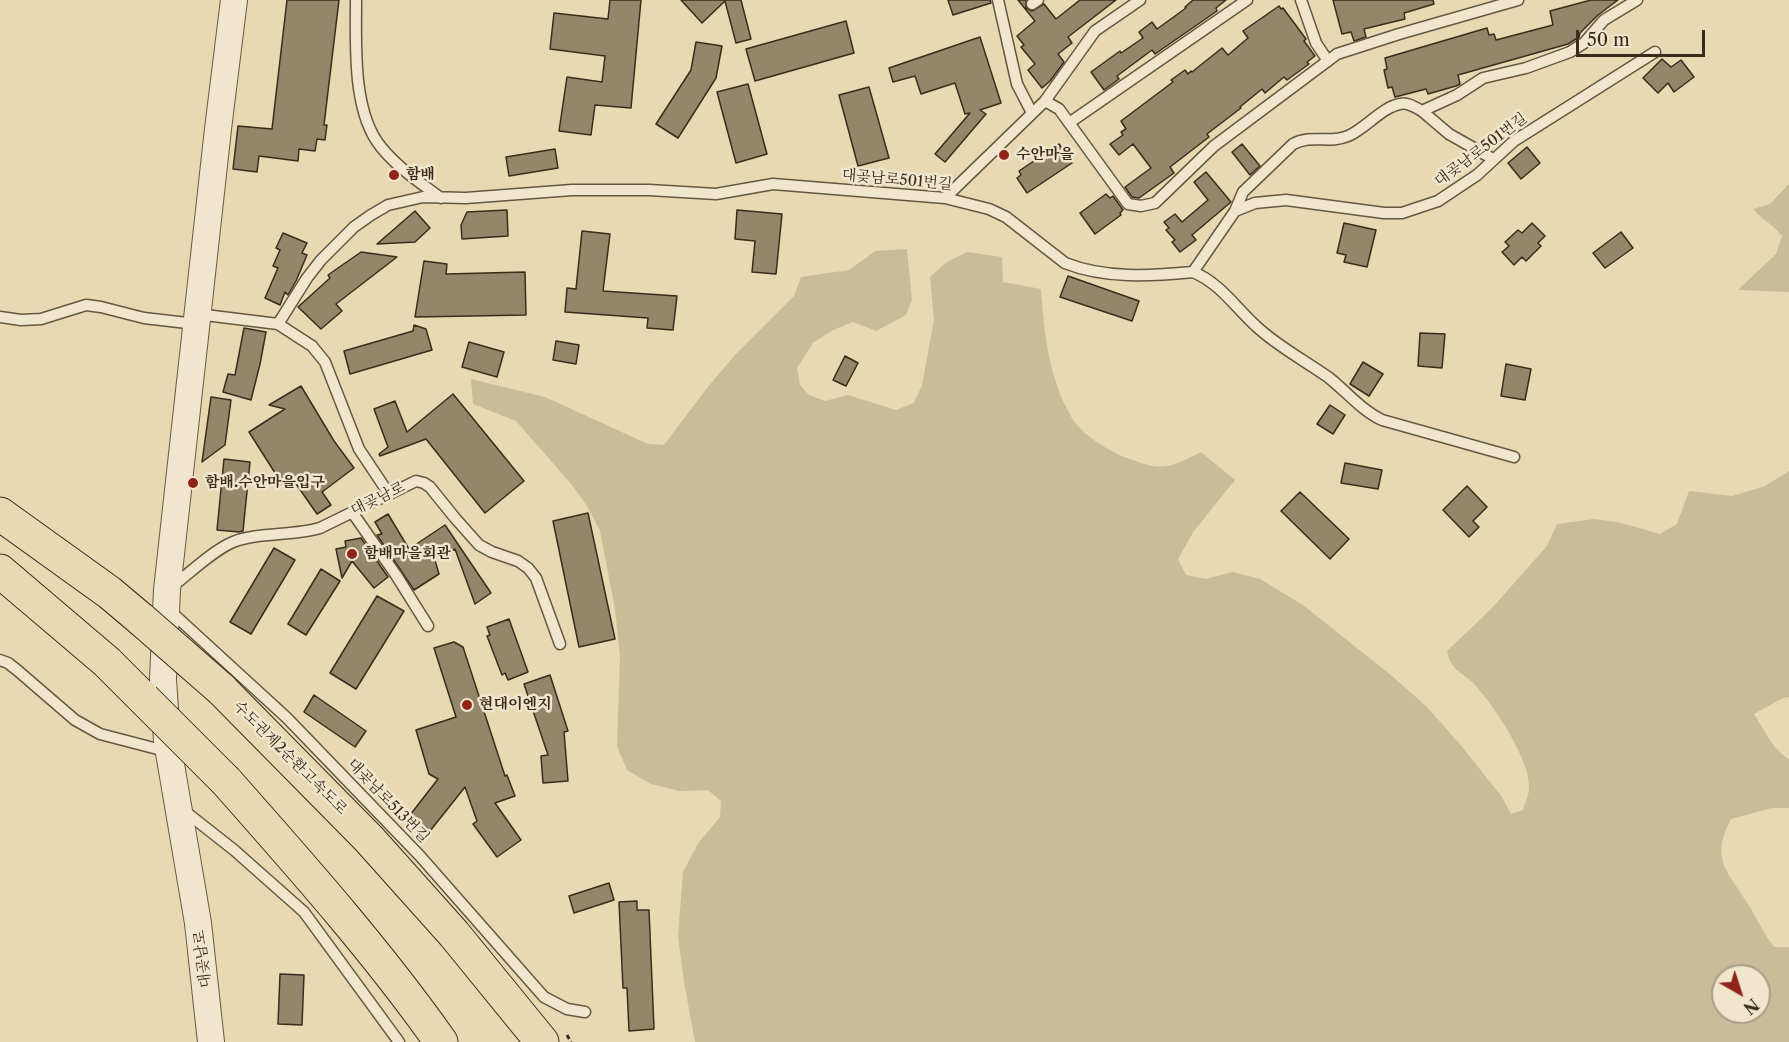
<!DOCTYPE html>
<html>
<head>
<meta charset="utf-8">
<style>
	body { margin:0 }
	#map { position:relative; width:1789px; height:1042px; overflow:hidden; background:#e8d9b3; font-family:"Libre Caslon Text",serif }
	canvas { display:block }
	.north { position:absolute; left:1711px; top:964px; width:60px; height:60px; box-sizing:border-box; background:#f0e6ce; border:2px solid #a79c86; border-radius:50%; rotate:141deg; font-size:16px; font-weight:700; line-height:24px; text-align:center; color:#3a2c1b }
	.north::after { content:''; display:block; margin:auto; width:21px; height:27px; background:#8f2418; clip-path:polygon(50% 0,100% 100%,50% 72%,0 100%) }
	.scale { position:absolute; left:1576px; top:30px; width:129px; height:27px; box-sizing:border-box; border:3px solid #3a2c1b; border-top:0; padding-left:8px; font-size:18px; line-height:21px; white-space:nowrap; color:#3a2c1b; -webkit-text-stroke:4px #f0e6ce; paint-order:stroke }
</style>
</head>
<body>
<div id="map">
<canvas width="1789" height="1042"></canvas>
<div class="north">N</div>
<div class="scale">50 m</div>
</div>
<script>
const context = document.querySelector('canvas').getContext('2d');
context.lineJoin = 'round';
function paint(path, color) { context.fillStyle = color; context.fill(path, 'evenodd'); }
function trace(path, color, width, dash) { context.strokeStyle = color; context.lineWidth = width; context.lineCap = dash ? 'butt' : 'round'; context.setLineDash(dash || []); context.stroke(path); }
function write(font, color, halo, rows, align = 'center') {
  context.font = font + ' "Libre Caslon Text","Noto Serif KR",serif'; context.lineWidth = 5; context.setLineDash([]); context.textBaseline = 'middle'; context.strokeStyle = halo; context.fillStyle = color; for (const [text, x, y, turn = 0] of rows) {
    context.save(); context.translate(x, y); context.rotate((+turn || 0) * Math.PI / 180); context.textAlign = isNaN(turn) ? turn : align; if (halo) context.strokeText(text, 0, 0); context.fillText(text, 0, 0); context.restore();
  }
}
paint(new Path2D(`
	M1789,184V292L1738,290L1776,254L1782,236C1774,225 1762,220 1753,209L1770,204Z
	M907,249L912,300L906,315L876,331L853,322L833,330L813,343L797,368L800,385L809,395L825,401L848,395L896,410L914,403L922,385L934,320L930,277L947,262L967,252L1002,257L1003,282L1041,289C1044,333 1049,379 1072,418C1081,434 1110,452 1127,458C1135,460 1145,465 1153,466C1170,469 1187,459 1201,452L1235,480L1194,531L1178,559L1186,575L1206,579L1233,572L1260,579L1303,605L1392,676L1426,706L1459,743L1502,797L1511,814L1523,810C1525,803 1529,795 1529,788C1530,759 1494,706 1475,685C1462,671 1451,672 1447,651L1492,608L1547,546L1557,524L1594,519L1617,522L1660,534L1677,524L1689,491L1732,496L1765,486L1789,471V697L1783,698L1754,714C1763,728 1774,751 1789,759V808H1772L1731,819C1709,861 1729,872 1750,907C1758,921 1764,934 1774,947H1789V1042H695L684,982L678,936L683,872L699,842L720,817L721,801L708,790L679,791L651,784L627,770L617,746L620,656L615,609L600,531L587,506L572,485L516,421L473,404L471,379L545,397L648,444L664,445L707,388L734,356L794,296L801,277L849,270L875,251ZM1723,976H1759V1012H1723Z`), '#cabc99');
const building = new Path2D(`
	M287,0H339L324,125H327L325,140L317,139L315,151L299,149L298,161L259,156L257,172L233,169L238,126L272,129Z
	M610,0H641L631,108L595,105L591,135L559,131L567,77L602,82L605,56L550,49L554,13L608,19Z
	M681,0H741L751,39L736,43L725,1L702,23Z
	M948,0H990L991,3L953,15Z
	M1018,0H1026V8L1032,11L1044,4L1056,19L1080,0H1116L1068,37L1072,43L1058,54L1064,62L1050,81L1042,88L1028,70L1035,64L1021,47L1024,45L1017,36L1035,21Z
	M1193,0H1226L1216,8L1217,11L1155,54L1152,50L1117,76L1119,79L1104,90L1091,72L1120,51L1121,53L1143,38L1139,32L1152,22L1157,29L1186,8L1185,7Z
	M1333,0H1433L1434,4L1404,13L1405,19L1364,29L1366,37L1354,41L1351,32L1342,34Z
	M1591,0H1618L1598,15L1580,33L1579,37L1568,44L1458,75L1460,84L1456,86L1428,94L1426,89L1395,97L1392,87L1388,88L1384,70L1387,69L1385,58L1487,28L1489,35L1494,34L1496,40L1553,25L1550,11Z
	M1279,6L1281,9L1283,8L1306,39L1304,41L1315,56L1307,62L1309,64L1287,80L1284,77L1265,93L1262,89L1240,107L1241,108L1207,134L1209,137L1170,167L1174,173L1139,198L1132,197L1125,187L1151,168L1133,144L1119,155L1110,144L1123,135L1121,132L1126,129L1121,121L1173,82L1171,80L1185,70L1188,74L1191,71L1192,72L1222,48L1228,55L1248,38L1243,31Z
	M846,21L854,53L755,81L746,49Z
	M980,37L1001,103L980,110L986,114L945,162L935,154L970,113L965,114L955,83L921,94L915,76L893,82L889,68Z
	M696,42L722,46L716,78L678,138L656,124L691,70Z
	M1662,59L1671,67L1681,60L1694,77L1674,92L1668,83L1658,93L1643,78Z
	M748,84L767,154L736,163L717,92Z
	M869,87L889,158L858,166L839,95Z
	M1059,144L1072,163L1027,193L1017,178L1021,175L1019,171Z
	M1242,144L1260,166L1250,175L1232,152Z
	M1527,147L1540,163L1521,179L1508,163Z
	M555,149L558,168L509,176L506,157Z
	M1206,172L1231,202L1192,235L1196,240L1180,252L1172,242L1175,240L1166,230L1169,228L1164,222L1175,214L1182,222L1208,200L1194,182Z
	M1106,194L1110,198L1113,196L1123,210L1120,213L1121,215L1095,234L1080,213Z
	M507,210L508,236L462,239L461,225L467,212Z
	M737,210L782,214L776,274L752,272L755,241L735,239Z
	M415,211L430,228L415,242L377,244Z
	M1344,223L1376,230L1367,267L1344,262L1346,255L1337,253Z
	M1532,223L1545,236L1538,243L1541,246L1526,261L1522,257L1514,265L1502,252L1509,246L1505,242L1518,230L1522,233Z
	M582,231L610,234L603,291L677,296L673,330L647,328L648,318L565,312L567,288L576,289Z
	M1621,232L1633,248L1605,268L1593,253Z
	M283,233L307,243L302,253L307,255L296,281L288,295L285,292L280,305L265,298L278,268L273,266L280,250L276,248Z
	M361,252L397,257L336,304L342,311L321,329L298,307L330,278L328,275Z
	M424,261L447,264L446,274L525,272L526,315L415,317Z
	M1068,276L1139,301L1132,321L1060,297Z
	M414,325L426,329L432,350L350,374L344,351L413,331Z
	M244,328L266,332L260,364L251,400L223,392L228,374L235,375Z
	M1420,333L1445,334L1442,368L1418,366Z
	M556,341L579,345L576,364L553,360Z
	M469,342L504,352L497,377L462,367Z
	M845,356L858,363L846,386L833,380Z
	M1363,362L1383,374L1369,396L1350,384Z
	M1506,364L1531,369L1525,400L1501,396Z
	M301,386L334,441L354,468L322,492L331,505L317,514L294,481L284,487L249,432L285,409L269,405Z
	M453,394L524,481L485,513L426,439L380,456L379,454L388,447L374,409L395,401L407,432Z
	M211,397L231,400L225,445L202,462Z
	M1330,405L1345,415L1333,434L1317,424Z
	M224,459L250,462L243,531L239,532L217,530Z
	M1345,463L1382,470L1378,489L1341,483Z
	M1467,486L1487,507L1473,521L1479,527L1469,537L1443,510Z
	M1300,492L1349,539L1330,559L1281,511Z
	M588,513L615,639L579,647L553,521Z
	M388,514L409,549L445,525L491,593L475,604L455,549L434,557L439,574L414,590L377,535L382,534L375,522Z
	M361,538L388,577L374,588L352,561L342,578L336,549L346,547L345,541Z
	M274,548L295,560L251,634L230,622Z
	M321,569L340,581L306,635L288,624Z
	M377,596L404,611L356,689L330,673Z
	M509,619L528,672L508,680L505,673L502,675L487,636L490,635L487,627Z
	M454,642L463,647L505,776L507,775L515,796L495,803L521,840L497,857L473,824L477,821L465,787L430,831L410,815L438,779L429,774L416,730L456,717L434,648Z
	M550,675L568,731L564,732L568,781L543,783L541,756L548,755L524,684Z
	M314,695L366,731L355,747L304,712Z
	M609,883L614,900L574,913L569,896Z
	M637,901V910H649L654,1029L629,1031L627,988H623L619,902Z
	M280,974L304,975L302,1025L278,1024Z`);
paint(building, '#94866a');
trace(building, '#3a2c1b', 1.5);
const service = new Path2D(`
	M356,0C356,44 352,112 381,147C397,167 420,183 441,198
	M998,0L1017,84L1032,113
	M1301,0L1316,43L1328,61
	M1032,4L1038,0
	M1045,101L1059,109L1128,204L1141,206L1155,203L1214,146L1337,54L1399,34L1518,0
	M1422,111L1449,134L1493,159
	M1069,123L1247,0
	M945,198L1045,101L1095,31L1140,0
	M1235,211L1243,192L1293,144C1312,134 1329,144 1348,136C1365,129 1382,107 1400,104C1407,102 1415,107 1422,111L1457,95L1483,78L1526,68L1570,52L1584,43L1604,20L1637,0
	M1193,272C1220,283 1235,307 1256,326C1277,346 1304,360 1328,377C1346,391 1361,410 1382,420L1514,457
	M197,314L278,324L307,278L321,260L354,227L371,215L388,205L423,197L466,198L572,190H649L716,194L773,184L945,198L989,209L1006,217L1065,263C1105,279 1151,276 1193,272L1235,211L1255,203L1286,200L1384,213H1402L1438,201L1477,175L1514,141L1655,52
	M0,317L21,320L41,319L86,305L101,307L144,318L196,324
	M278,324L312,346L325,362L359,449L389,494
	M352,512L396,575L428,626
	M170,588C189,574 212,551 233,542C257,532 293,536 320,528L416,481L424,483L430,487L455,518L479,545L492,552L518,561L528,568L536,578L560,644
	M168,609L287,718L420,856L544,997L567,1009L585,1012
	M0,660L8,663L17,670L75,720L100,734L169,752
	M182,809L234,850L304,912L399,1042`);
const tertiary = new Path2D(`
	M211,1042L198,923L167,741L163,679L167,590L218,129L234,0`);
const motorway = new Path2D(`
	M0,514L110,593L142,620
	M0,571L107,662L144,699
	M221,689L369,839L454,934L542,1042
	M226,781C301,866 376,950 441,1042`);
trace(service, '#665741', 13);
trace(tertiary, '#665741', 28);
trace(motorway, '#3a2c1b', 35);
trace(new Path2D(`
	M567,1035L571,1042`), '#3a2c1b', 3, [4.5, 3]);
trace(service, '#f0e6ce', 10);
trace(tertiary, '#f0e6ce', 26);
trace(motorway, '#e8d9b3', 33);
const motorwayBridge = new Path2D(`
	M142,620L221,689
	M144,699L226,781`);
trace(motorwayBridge, '#3a2c1b', 35, []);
trace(motorwayBridge, '#e8d9b3', 33);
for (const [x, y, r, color] of [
	[1004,155,6,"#8f2418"],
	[394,175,6,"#8f2418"],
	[193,483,6,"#8f2418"],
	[352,554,6,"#8f2418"],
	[467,705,6,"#8f2418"]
]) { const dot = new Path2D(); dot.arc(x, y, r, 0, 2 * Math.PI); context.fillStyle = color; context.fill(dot); trace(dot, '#f0e6ce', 2); }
write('15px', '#3a2c1b', '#f0e6ce', [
	["대곶남로501번길",1481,150,-37],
	["대곶남로501번길",897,180,5],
	["대곶남로",378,499,-26],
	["수도권제2순환고속도로",290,758,45],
	["대곶남로513번길",388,801,46],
	["대곶남로",203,959,-97]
]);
write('bold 15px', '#3a2c1b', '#f0e6ce', [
	["수안마을",1016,155],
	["함배",406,175],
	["함배.수안마을입구",205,483],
	["함배마을회관",364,554],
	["현대이엔지",479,705]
], 'left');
</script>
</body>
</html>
